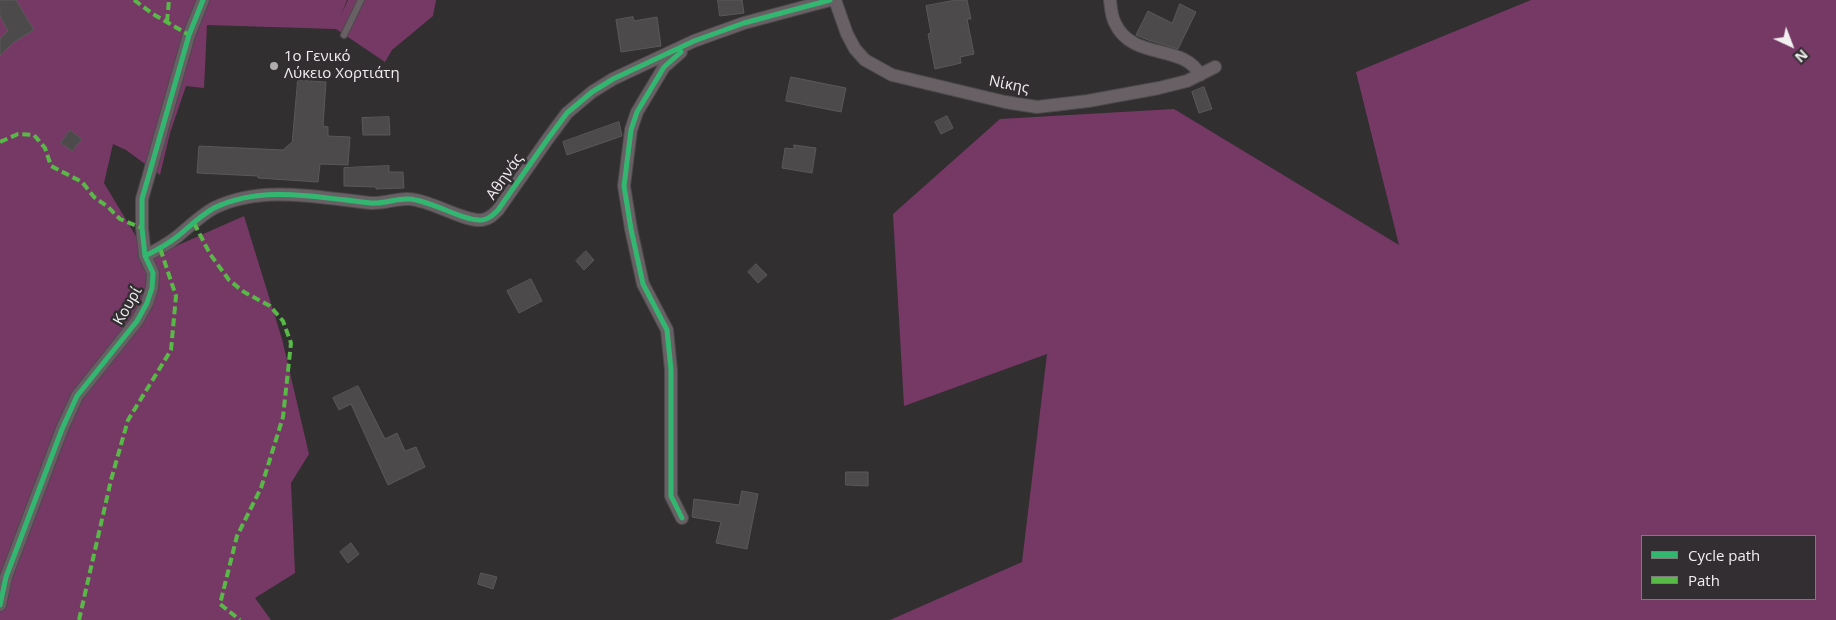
<!DOCTYPE html>
<html>
<head>
<meta charset="utf-8">
<style>
	body { margin:0 }
	#map { position:relative; width:1836px; height:620px; overflow:hidden; background:#312f30; font-family:"Open Sans",sans-serif }
	canvas { display:block }
	.legend { position:absolute; left:1641px; top:535px; width:175px; height:65px; box-sizing:border-box; background:#322e31; border:1px solid #7e7b7d; margin:0; padding:6px 9px; list-style:none; font-size:15px; color:#f1eff0 }
	.legend li { display:flex; align-items:center; gap:10px; height:25px }
	.legend b { width:25px; border:1px solid #7e7b7d }
	.north { position:absolute; left:1766px; top:20px; width:50px; height:50px; -webkit-text-stroke:4px #322e31; paint-order:stroke; rotate:137deg; font-size:14px; font-weight:700; line-height:20px; text-align:center; color:#f1eff0 }
	.north::after { content:''; display:block; margin:auto; width:18px; height:22px; background:#f1eff0; clip-path:polygon(50% 0,100% 100%,50% 72%,0 100%) }
</style>
</head>
<body>
<div id="map">
<canvas width="1836" height="620"></canvas>
<ul class="legend">
<li><b style="height:6px;background:#33b770"></b>Cycle path</li>
<li><b style="height:6px;background:#58b947"></b>Path</li>
</ul>
<div class="north">N</div>
</div>
<script>
const context = document.querySelector('canvas').getContext('2d');
context.lineJoin = 'round';
function paint(path, color) { context.fillStyle = color; context.fill(path, 'evenodd'); }
function trace(path, color, width, dash) { context.strokeStyle = color; context.lineWidth = width; context.lineCap = dash ? 'butt' : 'round'; context.setLineDash(dash || []); context.stroke(path); }
function write(font, color, halo, rows, align = 'center') {
  context.font = font + ' "Open Sans",sans-serif'; context.lineWidth = 5; context.setLineDash([]); context.textBaseline = 'middle'; context.strokeStyle = halo; context.fillStyle = color; for (const [text, x, y, turn = 0] of rows) {
    context.save(); context.translate(x, y); context.rotate((+turn || 0) * Math.PI / 180); context.textAlign = isNaN(turn) ? turn : align; if (halo) context.strokeText(text, 0, 0); context.fillText(text, 0, 0); context.restore();
  }
}
paint(new Path2D(`
	M0,0H347L341,15L348,0H436L433,16L392,50L385,62L336,29L207,25L204,88L186,86L170,133L160,175L126,150L113,144L104,183L149,258L244,216L282,339L309,454L291,483L295,573L255,598L271,620H0Z
	M1531,0H1836V620H890L1022,562L1047,354L904,406L893,214L1000,119L1174,109L1399,245L1356,72ZM1642,536H1815V599H1642Z`), '#763966');
const building = new Path2D(`
	M0,0H16L34,30L14,42L0,56V39L8,31L0,16Z
	M718,0H742L744,13L720,16Z
	M956,0H967L971,19H967L974,54L960,57L961,63L935,69L928,34L931,33L926,6Z
	M1180,4L1196,12L1178,49L1148,40L1136,35L1148,11L1172,23Z
	M633,17L634,21L657,17L661,46L621,52L616,20Z
	M791,77L846,88L841,112L786,101Z
	M298,80L326,82L323,126L328,127V136L350,137L348,165L320,164L318,182L258,178V176L197,173L199,146L283,150L292,142Z
	M1204,87L1212,109L1199,113L1192,92Z
	M947,116L953,128L941,134L935,122Z
	M389,117L390,135H363L362,118Z
	M619,122L622,136L567,155L563,142Z
	M70,130L82,139L72,151L61,143Z
	M794,145L816,148L812,173L782,168L785,148L794,149Z
	M389,166V172H403L404,188L376,189V187L344,186V168Z
	M586,251L594,260L584,270L576,261Z
	M756,264L767,275L758,283L748,272Z
	M531,279L542,301L519,313L507,291Z
	M358,386L385,439L397,433L405,451L416,447L425,467L388,485L351,404L339,410L333,398Z
	M846,472H868V486L846,485Z
	M742,491L758,494L747,549L716,543L721,522L692,517L694,499L739,505Z
	M351,543L359,554L348,563L340,552Z
	M481,573L497,577L493,589L478,584Z`);
paint(building, '#4c4a4b');
trace(building, '#5a5859', 1);
const service = new Path2D(`
	M344,35L361,0`);
const minor = new Path2D(`
	M835,0L847,34L855,49L865,60L892,75L1005,102L1037,107L1088,101L1159,88L1187,81L1215,67
	M1110,0C1111,7 1111,16 1115,23C1132,61 1184,43 1200,75
	M681,52L664,67L637,112L631,130L624,186L631,229L643,284L667,330L671,370V496L682,518
	M145,256C157,250 168,244 178,236C189,227 201,215 214,208C262,184 321,198 371,203C384,204 397,198 409,199C431,200 464,222 482,220C489,219 493,215 498,210L547,140L567,113L592,92L613,79L694,41L744,23L830,0
	M0,605L6,577L62,429L77,396L137,321L147,303L152,288L153,273L145,256L142,228V199L189,35L203,0`);
trace(service, '#4c4a4b', 8);
trace(minor, '#4c4a4b', 14);
trace(service, '#686065', 6);
trace(minor, '#686065', 12);
trace(new Path2D(`
	M134,0L153,14L189,35
	M167,22L169,0
	M0,142L18,134L34,135L45,148L51,166L82,182L94,197L108,207L120,219L142,228
	M194,223L210,254L229,280L244,292L270,306L283,321L291,343L283,417L261,488L237,536L220,604L240,620
	M79,620L111,480L128,420L171,350L176,296L160,248`), '#58b947', 4, [8, 4]);
trace(new Path2D(`
	M681,52L664,67L637,112L631,130L624,186L631,229L643,284L667,330L671,370V496L682,518
	M145,256C157,250 168,244 178,236C189,227 201,215 214,208C262,184 321,198 371,203C384,204 397,198 409,199C431,200 464,222 482,220C489,219 493,215 498,210L547,140L567,113L592,92L613,79L694,41L744,23L830,0
	M0,605L6,577L62,429L77,396L137,321L147,303L152,288L153,273L145,256L142,228V199L189,35L203,0`), '#33b770', 5);
for (const [x, y, r, color] of [
	[274,66,5,"#aeacad"]
]) { const dot = new Path2D(); dot.arc(x, y, r, 0, 2 * Math.PI); context.fillStyle = color; context.fill(dot); trace(dot, '#322e31', 2); }
write('15px', '#f1eff0', '#322e31', [
	["1ο Γενικό",284,57],
	["Λύκειο Χορτιάτη",284,74]
], 'left');
write('15px', '#f1eff0', '#322e31', [
	["Νίκης",1009,85,11],
	["Αθηνάς",505,177,-55],
	["Κουρί",128,306,-60]
]);
</script>
</body>
</html>
